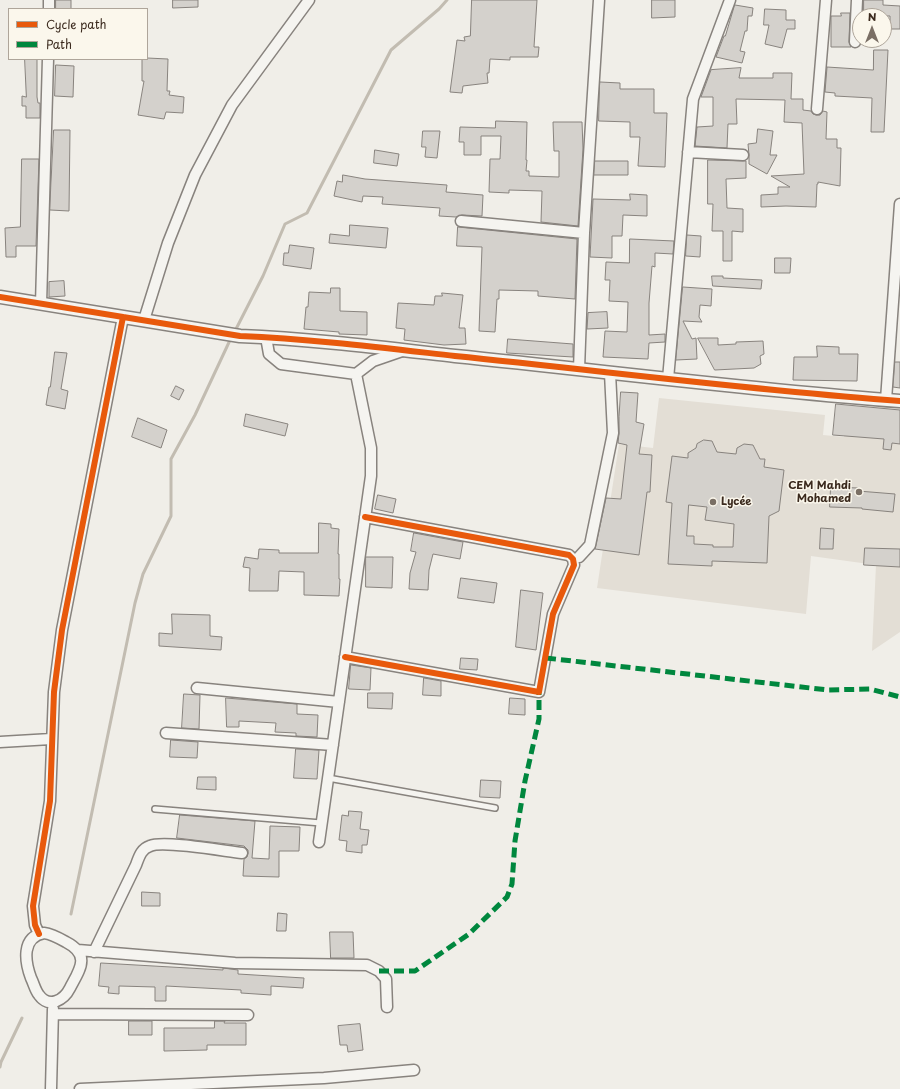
<!DOCTYPE html>
<html>
<head>
<meta charset="utf-8">
<style>
	body { margin:0 }
	#map { position:relative; width:900px; height:1089px; overflow:hidden; background:#f0eee8; font-family:"Playpen Sans",sans-serif }
	canvas { display:block }
	.legend { position:absolute; left:8px; top:8px; width:140px; height:52px; box-sizing:border-box; background:#fbf7ec; border:1px solid #aea59a; margin:0; padding:5px 7px; list-style:none; font-size:12px; color:#3b2a1e }
	.legend li { display:flex; align-items:center; gap:8px; height:20px }
	.legend b { width:20px; border:1px solid #aea59a }
	.north { position:absolute; left:852px; top:8px; width:40px; height:40px; box-sizing:border-box; background:#fbf7ec; border:1px solid #aea59a; border-radius:50%; rotate:0deg; font-size:11px; font-weight:700; line-height:16px; text-align:center; color:#3b2a1e }
	.north::after { content:''; display:block; margin:auto; width:14px; height:18px; background:#7a6f65; clip-path:polygon(50% 0,100% 100%,50% 72%,0 100%) }
</style>
</head>
<body>
<div id="map">
<canvas width="900" height="1089"></canvas>
<ul class="legend">
<li><b style="height:5px;background:#e8590c"></b>Cycle path</li>
<li><b style="height:5px;background:#00873e"></b>Path</li>
</ul>
<div class="north">N</div>
</div>
<script>
const context = document.querySelector('canvas').getContext('2d');
context.lineJoin = 'round';
function paint(path, color) { context.fillStyle = color; context.fill(path, 'evenodd'); }
function trace(path, color, width, dash) { context.strokeStyle = color; context.lineWidth = width; context.lineCap = dash ? 'butt' : 'round'; context.setLineDash(dash || []); context.stroke(path); }
function write(font, color, halo, rows, align = 'center') {
  context.font = font + ' "Playpen Sans",sans-serif'; context.lineWidth = 3; context.setLineDash([]); context.textBaseline = 'middle'; context.strokeStyle = halo; context.fillStyle = color; for (const [text, x, y, turn = 0] of rows) {
    context.save(); context.translate(x, y); context.rotate((+turn || 0) * Math.PI / 180); context.textAlign = isNaN(turn) ? turn : align; if (halo) context.strokeText(text, 0, 0); context.fillText(text, 0, 0); context.restore();
  }
}
paint(new Path2D(`
	M659,398L825,415L823,435L844,437L846,405L900,408V632L872,651L876,565L811,556L806,614L597,588L619,444L653,448Z`), '#e3ded5');
trace(new Path2D(`
	M234,333L263,276L285,224L307,213L391,50L439,9L447,0
	M71,914L135,603L143,574L171,516V459L195,415L231,338
	M0,1067L1,1062L22,1018`), '#c2bcb1', 3);
const building = new Path2D(`
	M56,0H71V9H56Z
	M173,0H198V7L173,8Z
	M472,0H537L534,47H539L538,57H510V60L490,59L489,73H487L488,83L463,86L462,93L450,92L457,40L465,41L464,37L470,36Z
	M652,0H675V17L652,18Z
	M864,0H883V5L900,6V29H890V16H870V11H864Z
	M735,5L753,8L752,16H748L747,31H745L740,51L745,52L742,63L716,57L724,36H725Z
	M765,9L786,10V20H795V29H787L782,48L765,44L769,25H764Z
	M841,13H850L849,42L851,47H831V16H841Z
	M874,50H888L884,132H871L872,98L835,96V93L825,92L827,67L873,70Z
	M147,58L168,59L167,91H170L169,95L184,97L183,113L166,112L164,119L138,115L144,81H142V59H147Z
	M25,59H37V97L38,103H40V118H26V106H22V96L26,97Z
	M56,65L74,66L73,97L55,96Z
	M741,68L739,78H773V73H792L791,99H803V110L811,111L813,114L816,115H820L823,111L827,112L826,139H837V148H841L840,186L818,182V184H817L816,207L786,206L761,207V195L778,194V187H790L771,176L804,174L802,123L784,122L785,100L736,99L737,124H728L727,148L695,146L697,127L713,126V97H701L711,70Z
	M600,82L620,83V89H654V113H667L665,167L638,166L640,137H630V122L599,121Z
	M496,121L527,122L526,160H527L526,171H529V176L559,177V151H554L553,122H582L583,149L578,226L541,222L542,191L509,190V193L489,192L490,159H500L501,136H481V155H464V142H459L460,127L495,128Z
	M758,129L773,131L770,155H777L767,174L749,164V155L748,144L756,143Z
	M54,130H70L69,211L50,210Z
	M423,131H440L437,158L425,157L426,147H422Z
	M375,150L399,154L397,166L374,163Z
	M22,159H39L36,246H16V257H6L5,228L20,227Z
	M708,160L746,161V178L726,179L727,208L743,209V232L732,231V261H723V231H712L713,204H708Z
	M595,161H628V175H594Z
	M343,175L365,179L447,185L446,192L483,195L482,216L462,215L456,217L439,216L440,208L382,204L383,197L363,196L362,202L334,196L337,181L342,182Z
	M630,194L647,195V216L623,215L622,236H612V258L590,257L593,199L630,200Z
	M350,225L388,228L386,248L329,243L330,234L349,236Z
	M458,227L577,239L575,299L538,296V291L499,290V299H497L495,332L479,331L482,247L457,246Z
	M687,235L701,236L700,257L686,256Z
	M630,239L674,241L673,254L655,253V267L652,266L649,303V335L665,334V342L649,343L648,359L603,357L605,331L627,332L628,302L609,301L610,280H605L606,262L629,263Z
	M290,245L314,248L311,269L283,265L284,253H288Z
	M775,258H791L790,273H775Z
	M712,276H723V278L762,280L761,289L713,286Z
	M64,281L65,296L49,297V282Z
	M683,287L712,289L711,306L700,305L699,317L702,322L683,321L692,339L696,338L697,359L676,360Z
	M331,288H340V311L367,312V335L339,334V332L304,329L306,307H308L309,292L330,293Z
	M442,293L463,295L459,328H465L466,344L444,345L404,340L405,329L396,328L398,303L434,305L435,296H442Z
	M607,312L608,328L587,329L588,313Z
	M698,338H718V345L736,344V342L763,341L764,354L760,356L761,364L754,368L715,370Z
	M508,339L573,344V357L507,353Z
	M817,346L839,347V354H858L857,381L793,380L794,357H817Z
	M55,352L67,353L61,389L68,391L65,409L46,405L49,387H50Z
	M895,362H900V388L893,387Z
	M176,386L184,390L179,400L171,396Z
	M621,392L638,393L636,422L644,424L639,454L652,455L650,492H647L639,555L595,549L606,498L621,499L627,445L618,443L619,433V417Z
	M836,404L900,410V444L892,443L891,450L883,449L884,439L833,435Z
	M246,414L288,424L285,436L244,426Z
	M138,418L167,430L161,448L132,437Z
	M704,440L712,441L717,452L736,454L737,448L744,444L753,445L760,459H765L764,467L784,470L779,511L769,516L767,563L712,561V566L668,564L672,503L666,502L672,456L688,458V453L696,448L697,444ZM689,505L707,507L705,520L734,524L733,547H713V545L694,544V536H687Z
	M831,487L858,488V491L895,494L893,512L862,509V508L830,507Z
	M378,495L396,499L393,513L375,509Z
	M319,523L331,524V528L339,529L338,554H339V579H340L339,596L304,595V572L279,571L278,591H249L250,568L243,567L245,557L258,559L259,549L279,550V553H318Z
	M821,528L834,529L833,549H820Z
	M414,533L463,542L460,559L433,554L429,570L428,590L409,589L410,573L416,552L411,551Z
	M865,548L900,549V567L864,565Z
	M366,557H393L392,588L366,587Z
	M461,578L497,583L494,603L458,598Z
	M521,590L543,593L536,650L516,647Z
	M172,614L210,615V636L222,637L221,650L159,646V633L172,634Z
	M461,658L478,659L477,670L460,669Z
	M351,665L371,668L370,690L349,689Z
	M424,678L441,681V696L423,695Z
	M368,693H393L392,709L368,708Z
	M184,694L200,695L199,729L182,728Z
	M226,698L297,704V714L318,715L317,737L296,736V733L275,732L276,723L239,721V727H227Z
	M510,698L525,699V715L509,714Z
	M171,740L198,742L197,758L170,757Z
	M296,749L319,750L317,779L294,778Z
	M198,777H216V790L197,789Z
	M481,780L501,781L500,798L480,797Z
	M349,811L362,812L360,829L369,830L367,845H362V853L346,851L347,841L339,840L342,815L348,816Z
	M180,815L255,821L252,858L269,859L270,826L300,827L299,851H279V877L243,876L244,859L247,857L248,853V850L244,846L177,838Z
	M142,892L160,893V906H142Z
	M278,913L287,914L286,931H277Z
	M330,932H353L354,958H331Z
	M101,963L223,970V968L238,970V974L304,978L303,988L271,986V995L241,993V990L166,986V1001H155V987L119,986V994L108,993L109,987L99,986Z
	M129,1021H152V1035H129Z
	M215,1021H225L224,1023H246V1045H207V1050L164,1051V1028H214Z
	M360,1024L363,1050L348,1052L347,1045H340L338,1026Z`);
paint(building, '#d4d1cc');
trace(building, '#88837e', 1);
const service = new Path2D(`
	M328,778L495,808
	M155,809L321,823`);
const minor = new Path2D(`
	M49,9V0
	M855,42L857,0
	M817,109L826,0
	M688,152L743,155
	M461,221L584,233
	M41,304L48,59
	M144,320L168,243L195,175L232,105L309,0
	M266,337L269,354L281,364L356,374L373,361L402,351
	M579,369L584,233L599,0
	M668,379L693,99L730,0
	M886,400L900,204
	M579,557L590,545L613,433L610,373
	M345,657L539,692L553,614L574,565L573,559L569,555L365,517
	M197,688L339,702
	M166,733L333,745
	M0,742L51,739
	M319,842L371,476V448L356,374
	M44,933C52,934 59,938 66,942C91,955 80,969 70,988C64,1000 49,1009 39,995C35,990 34,984 31,978C25,962 21,937 44,933Z
	M39,934L35,925L33,906L50,801L54,692L62,630L123,317
	M78,950L235,963L367,965L379,971L386,979L387,1007
	M94,952L136,865C139,857 141,849 150,846C163,840 224,851 242,853
	M53,1014L248,1015
	M51,1089L53,1009
	M80,1089L324,1078L414,1070`);
const tertiary = new Path2D(`
	M0,297L240,336C312,339 384,348 455,356C604,371 751,390 900,401`);
trace(service, '#88837e', 8);
trace(minor, '#88837e', 13);
trace(tertiary, '#88837e', 15);
trace(service, '#f5f4f0', 5);
trace(minor, '#f5f4f0', 10);
trace(tertiary, '#f5f4f0', 12);
trace(new Path2D(`
	M546,658L828,690L870,689L900,697
	M379,971H415L469,934L507,897L512,884L515,841L525,781L539,719V692`), '#00873e', 5, [10, 5]);
trace(new Path2D(`
	M0,297L240,336C312,339 384,348 455,356C604,371 751,390 900,401
	M345,657L539,692L553,614L574,565L573,559L569,555L365,517
	M39,934L35,925L33,906L50,801L54,692L62,630L123,317`), '#e8590c', 6);
for (const [x, y, r, color] of [
	[859,492,4,"#7a6f65"],
	[713,502,4,"#7a6f65"]
]) { const dot = new Path2D(); dot.arc(x, y, r, 0, 2 * Math.PI); context.fillStyle = color; context.fill(dot); trace(dot, '#fbf7ec', 1.5); }
write('bold 11px', '#3b2a1e', '#fbf7ec', [
	["CEM Mahdi",851,486],
	["Mohamed",851,499],
	["Lycée",721,502,"left"]
], 'right');
</script>
</body>
</html>
